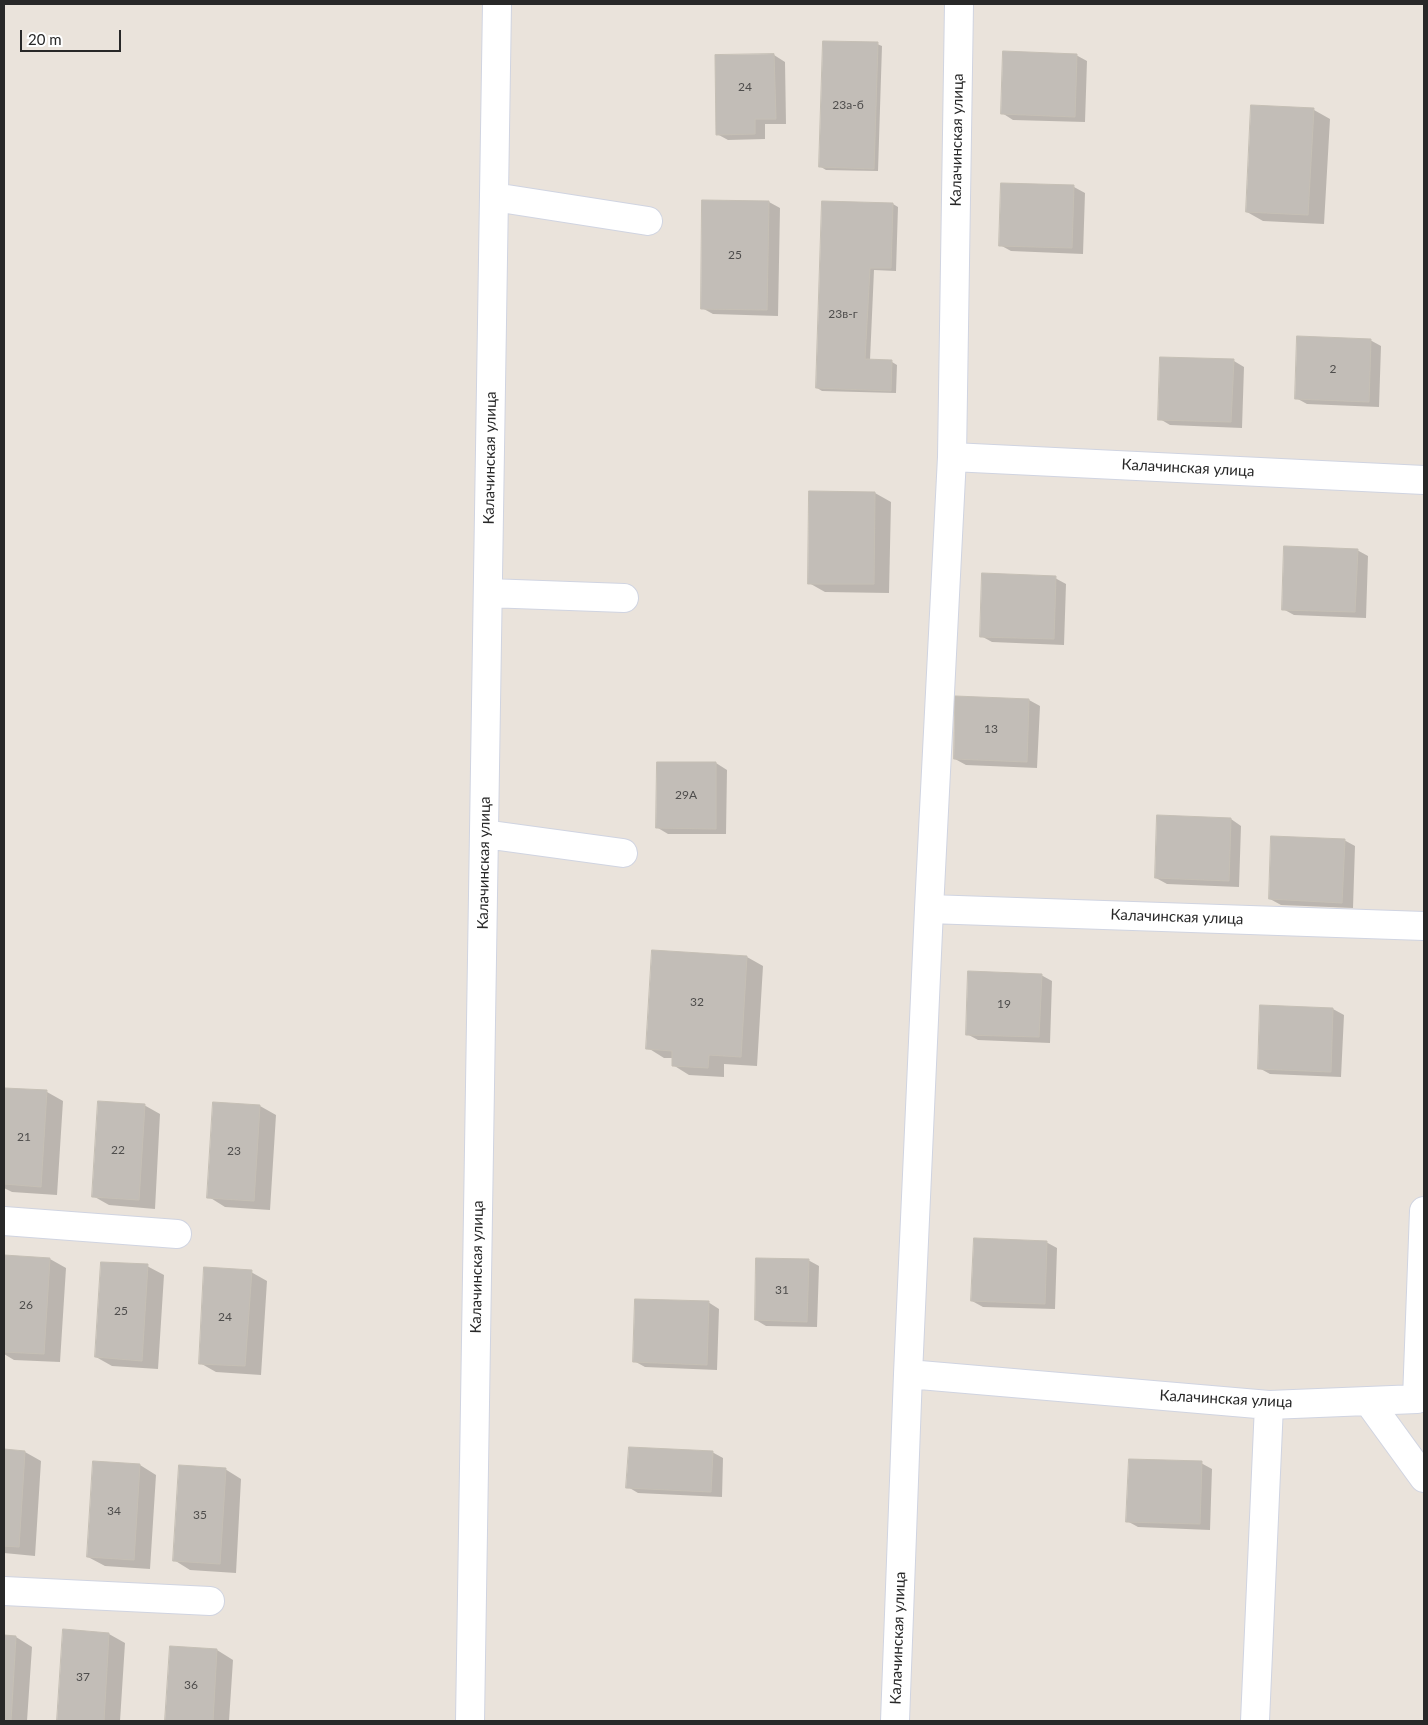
<!DOCTYPE html>
<html>
<head>
<meta charset="utf-8">
<style>
	body { margin:0 }
	#map { position:relative; width:1428px; height:1725px; overflow:hidden; background:#eae3db; font-family:Lato,sans-serif }
	canvas { display:block }
	.frame { position:absolute; inset:0; border:5px solid #282828; pointer-events:none }
	.scale { position:absolute; left:20px; top:30px; width:101px; height:22px; box-sizing:border-box; border:2px solid #282828; border-top:0; padding-left:6px; font-size:15px; line-height:18px; white-space:nowrap; color:#282828; -webkit-text-stroke:4px #fff; paint-order:stroke }
</style>
</head>
<body>
<div id="map">
<canvas width="1428" height="1725"></canvas>
<div class="frame"></div>
<div class="scale">20 m</div>
</div>
<script>
const context = document.querySelector('canvas').getContext('2d');
context.lineJoin = 'round';
function paint(path, color) { context.fillStyle = color; context.fill(path, 'evenodd'); }
function trace(path, color, width, dash) { context.strokeStyle = color; context.lineWidth = width; context.lineCap = dash ? 'butt' : 'round'; context.setLineDash(dash || []); context.stroke(path); }
function write(font, color, halo, rows, align = 'center') {
  context.font = font + ' Lato,sans-serif'; context.lineWidth = 4.5; context.setLineDash([]); context.textBaseline = 'middle'; context.strokeStyle = halo; context.fillStyle = color; for (const [text, x, y, turn = 0] of rows) {
    context.save(); context.translate(x, y); context.rotate((+turn || 0) * Math.PI / 180); context.textAlign = isNaN(turn) ? turn : align; if (halo) context.strokeText(text, 0, 0); context.fillText(text, 0, 0); context.restore();
  }
}
paint(new Path2D(`
	M877,44L882,46L878,171L826,170L821,167Z
	M774,55L785,62L786,124H765V139L728,140L717,134Z
	M1076,55L1087,61L1085,122L1013,120L1002,113Z
	M1314,110L1330,119L1324,224L1263,221L1247,212Z
	M1002,184L1074,187L1085,193L1083,254L1011,251L1000,245Z
	M769,202L780,208L778,316L713,314L702,308Z
	M893,204L898,207L896,271L874,270L870,360L892,362L897,365L896,393L822,391L817,388Z
	M1370,340L1381,346L1379,407L1307,404L1296,398Z
	M1234,361L1244,367L1242,428L1170,425L1160,419Z
	M875,493L891,502L889,593L825,592L809,583Z
	M1357,550L1368,556L1366,618L1294,615L1283,609Z
	M1055,578L1066,584L1064,645L992,642L981,636Z
	M1029,700L1040,706L1037,768L966,765L955,759Z
	M658,763H716L727,770L726,834H668L658,828Z
	M1231,819L1241,826L1239,887L1167,884L1156,878Z
	M1344,840L1355,846L1353,908L1281,905L1270,899Z
	M747,957L763,966L757,1066L724,1064V1077L689,1075L673,1065V1058H664L648,1048Z
	M1041,975L1052,981L1050,1043L978,1040L967,1034Z
	M1261,1007L1333,1009L1344,1015L1341,1077L1270,1074L1259,1068Z
	M4,1089L47,1092L63,1101L57,1195L12,1192L4,1188Z
	M215,1103L260,1106L276,1115L270,1210L225,1207L209,1197Z
	M144,1105L160,1114L155,1209L109,1205L93,1196Z
	M1046,1242L1057,1248L1055,1309L983,1307L972,1301Z
	M4,1256L50,1259L66,1268L60,1362L14,1360L4,1354Z
	M808,1260L819,1266L817,1327L766,1326L756,1320Z
	M147,1266L164,1275L158,1369L112,1366L96,1357Z
	M251,1272L267,1281L261,1375L216,1372L200,1363Z
	M708,1302L719,1309L717,1370L645,1367L634,1361Z
	M4,1451L25,1452L41,1461L35,1556L4,1553Z
	M712,1452L723,1458L722,1497L638,1493L628,1487Z
	M94,1462L140,1465L156,1475L150,1569L105,1566L88,1557Z
	M1201,1463L1212,1469L1210,1530L1138,1527L1127,1521Z
	M225,1469L241,1479L236,1573L190,1570L174,1560Z
	M64,1631L109,1634L125,1643L120,1721H58Z
	M4,1637H16L32,1647L27,1721H4Z
	M171,1647L217,1650L233,1660L229,1721H166Z`), '#0003');
const building = new Path2D(`
	M823,41L878,42L874,169L819,167Z
	M1003,51L1077,54L1075,117L1001,114Z
	M774,54L776,119H755V134L716,135L715,55Z
	M1251,105L1314,108L1308,215L1246,212Z
	M1001,183L1074,185L1072,248L999,246Z
	M702,200L769,201L767,310L701,309Z
	M822,201L893,203L891,268H870L865,359L892,360L891,391L816,388Z
	M1297,336L1371,339L1369,402L1295,399Z
	M1160,357L1234,359L1231,422L1158,420Z
	M809,491L875,492L874,584H808Z
	M1284,546L1358,549L1355,612L1282,610Z
	M982,573L1056,576L1054,639L980,637Z
	M955,696L1029,699L1027,762L954,759Z
	M657,762H716V829L656,828Z
	M1157,815L1231,818L1229,881L1155,878Z
	M1271,836L1345,839L1342,903L1269,899Z
	M652,950L747,956L741,1057L709,1055L708,1068L672,1066V1051L646,1049Z
	M968,971L1042,974L1039,1037L966,1035Z
	M1260,1005L1333,1008L1331,1072L1258,1069Z
	M4,1088L47,1090L41,1187L4,1184Z
	M98,1101L145,1104L139,1200L92,1197Z
	M213,1102L260,1105L254,1201L207,1198Z
	M974,1238L1047,1241L1045,1304L971,1301Z
	M4,1255L50,1258L44,1354L4,1352Z
	M756,1258L809,1259L807,1322L755,1320Z
	M101,1262L148,1264L142,1361L95,1357Z
	M204,1267L252,1270L245,1366L199,1364Z
	M635,1299L709,1301L707,1365L633,1362Z
	M629,1447L713,1451L711,1492L626,1488Z
	M4,1449L25,1451L19,1547L4,1546Z
	M1129,1459L1202,1461L1200,1524L1126,1522Z
	M93,1461L140,1464L134,1560L87,1557Z
	M179,1465L226,1468L220,1564L173,1561Z
	M63,1629L109,1633L104,1721H57Z
	M4,1635L16,1636L11,1721H4Z
	M170,1646L217,1649L213,1721H165Z`);
paint(building, '#c2bdb7');
trace(building, '#c5bfb5', 1);
const minor = new Path2D(`
	M494,197L648,221
	M952,457L1424,480
	M488,593L624,598
	M484,834L623,853
	M929,909L1424,926
	M4,1221L177,1234
	M908,1374L1269,1405L1417,1399L1424,1211
	M1368,1401L1424,1478
	M4,1591L210,1601
	M470,1721L497,4
	M895,1721L908,1374L929,909L952,457L959,4
	M1255,1721L1269,1405`);
trace(minor, '#d0d4e1', 30);
trace(minor, '#fff', 28);
write('12px', '#4e4d4c', null, [
	["24",745,87],
	["23а-б",848,105],
	["25",735,255],
	["23в-г",843,314],
	["2",1333,369],
	["13",991,729],
	["29А",686,795],
	["32",697,1002],
	["19",1004,1004],
	["21",24,1137],
	["22",118,1150],
	["23",234,1151],
	["31",782,1290],
	["26",26,1305],
	["25",121,1311],
	["24",225,1317],
	["34",114,1511],
	["35",200,1515],
	["37",83,1677],
	["36",191,1685]
]);
write('15px', '#282828', '#fff', [
	["Калачинская улица",957,140,-89],
	["Калачинская улица",490,458,-89],
	["Калачинская улица",1188,468,3],
	["Калачинская улица",484,863,-89],
	["Калачинская улица",1177,917,2],
	["Калачинская улица",477,1267,-89],
	["Калачинская улица",1226,1399,3],
	["Калачинская улица",898,1638,-88]
]);
</script>
</body>
</html>
